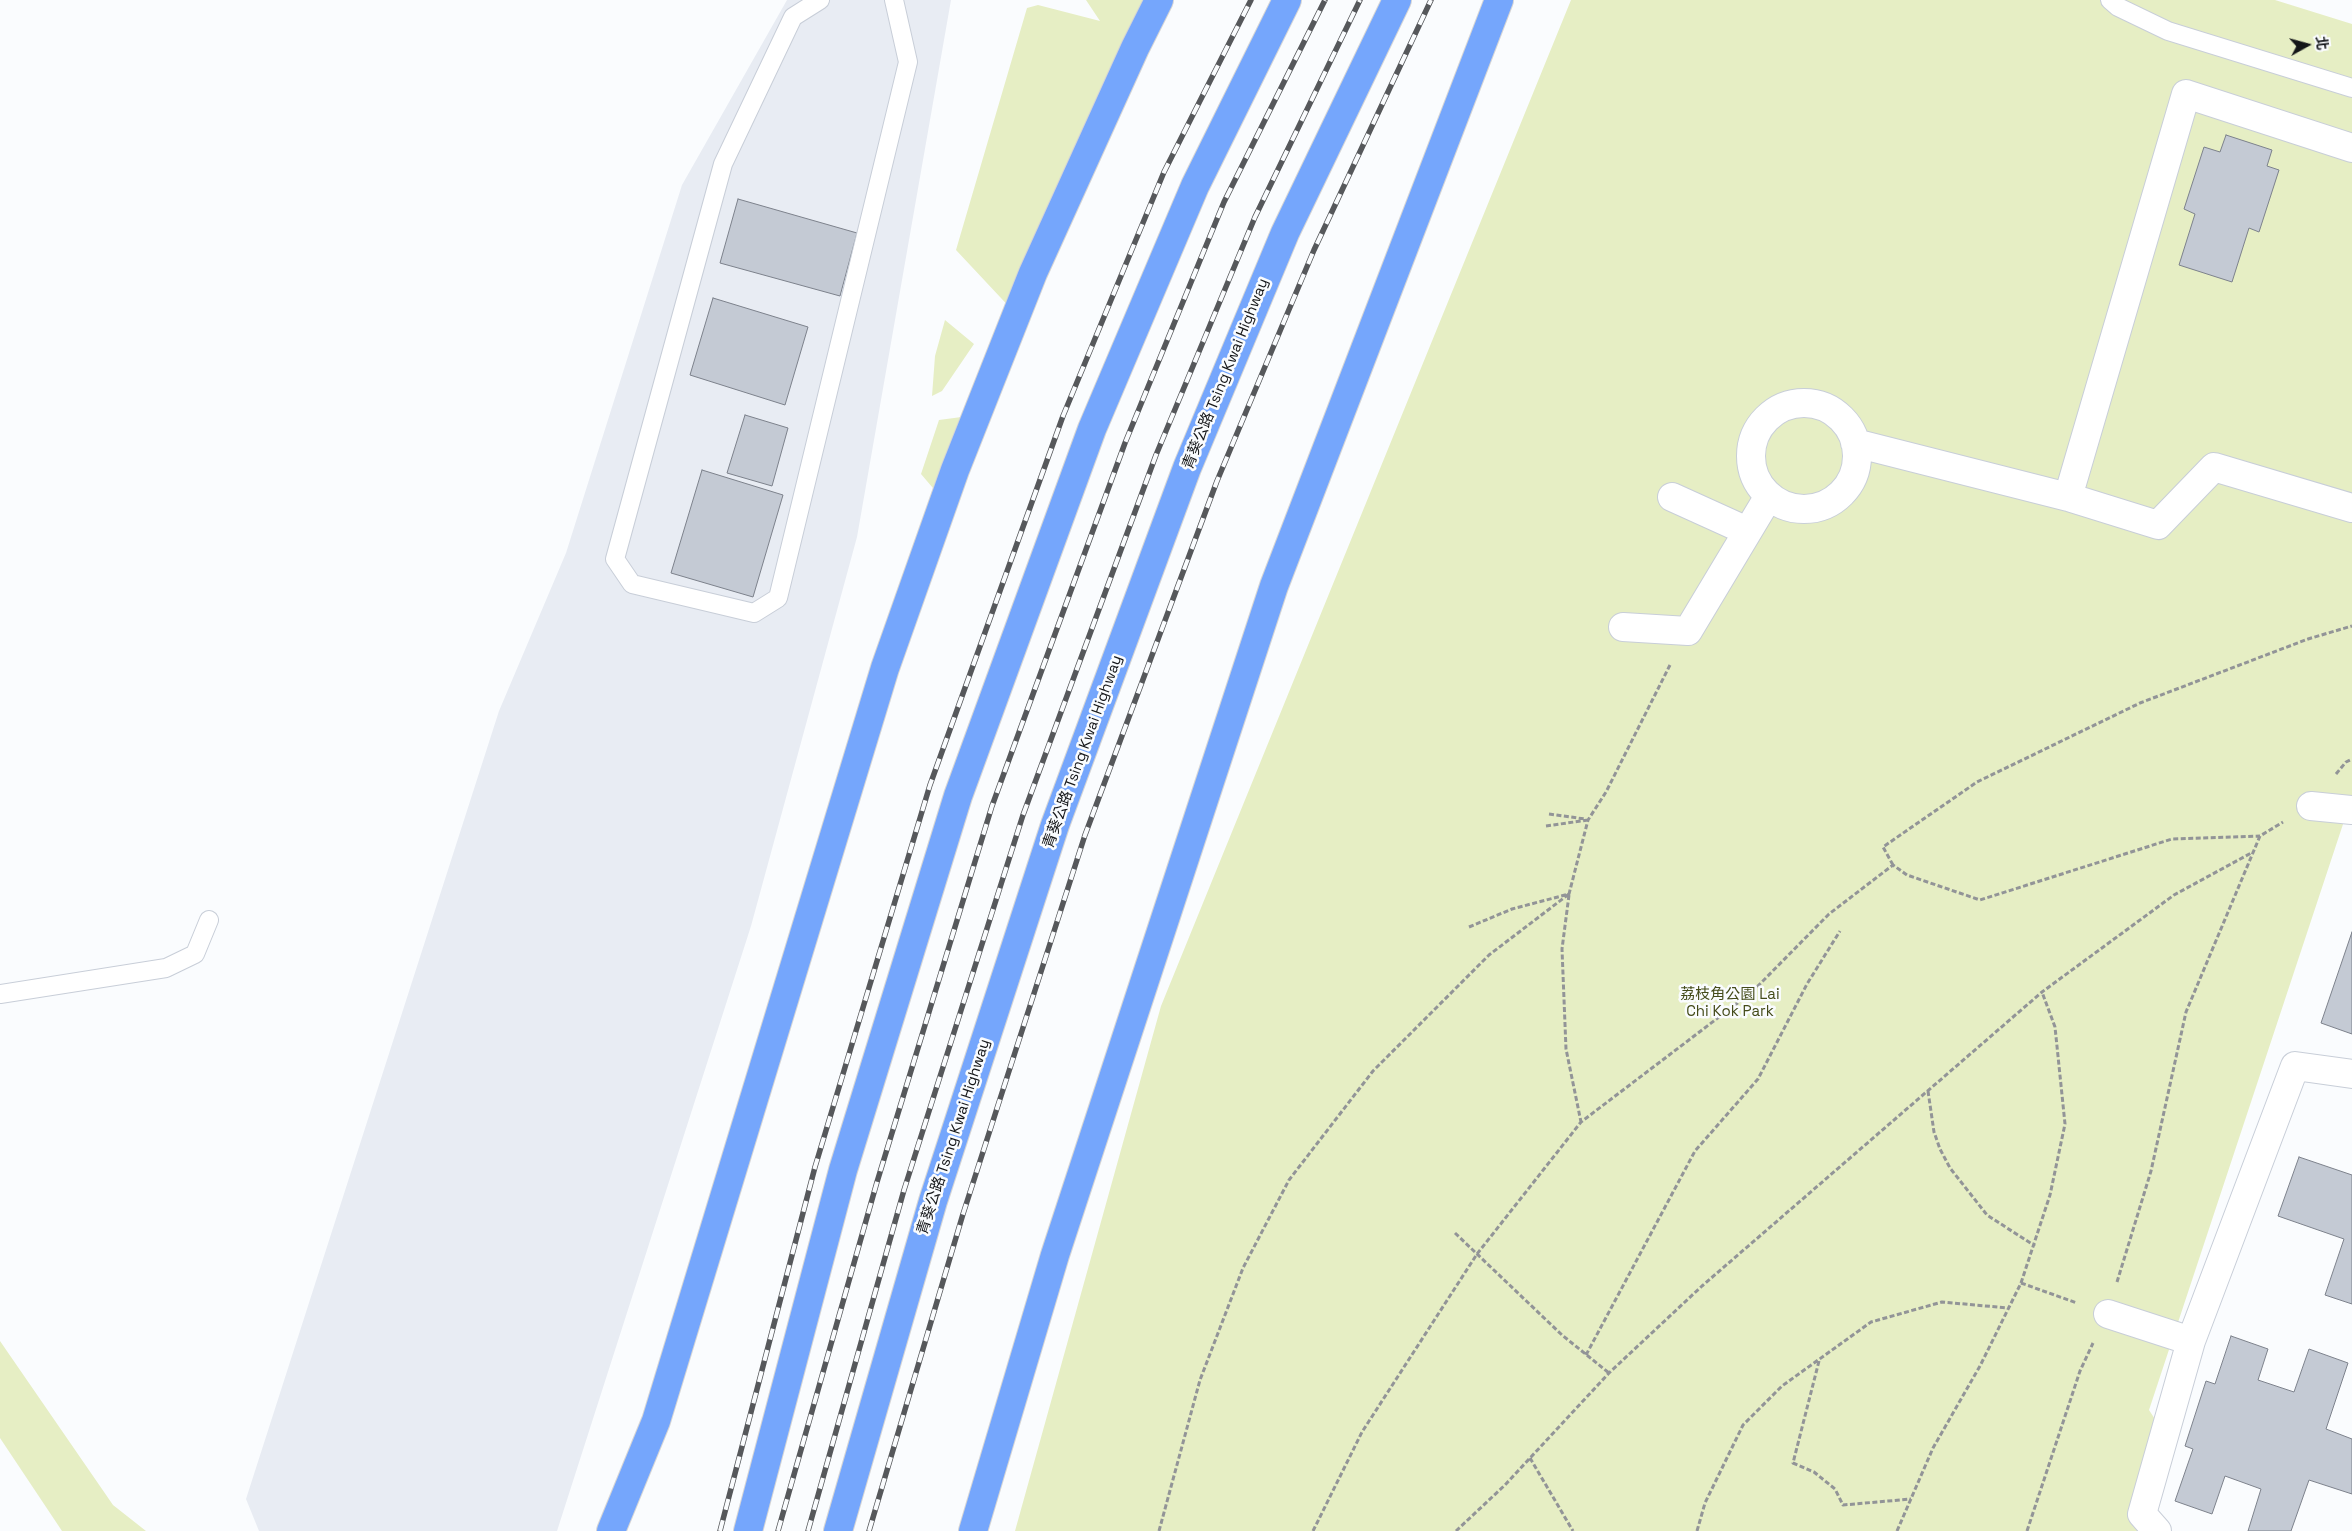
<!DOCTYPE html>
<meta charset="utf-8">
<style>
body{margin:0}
#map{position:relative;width:2352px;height:1531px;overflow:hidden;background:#fafcfe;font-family:"Space Grotesk","Noto Sans TC",sans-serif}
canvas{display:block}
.north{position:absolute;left:2282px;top:20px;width:50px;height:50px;-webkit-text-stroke:4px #fafcfe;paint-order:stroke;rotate:83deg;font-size:14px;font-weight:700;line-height:20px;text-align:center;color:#141619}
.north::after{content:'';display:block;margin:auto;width:18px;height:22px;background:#141619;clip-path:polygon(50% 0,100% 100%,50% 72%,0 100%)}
</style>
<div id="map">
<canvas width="2352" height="1531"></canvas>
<div class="north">北</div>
</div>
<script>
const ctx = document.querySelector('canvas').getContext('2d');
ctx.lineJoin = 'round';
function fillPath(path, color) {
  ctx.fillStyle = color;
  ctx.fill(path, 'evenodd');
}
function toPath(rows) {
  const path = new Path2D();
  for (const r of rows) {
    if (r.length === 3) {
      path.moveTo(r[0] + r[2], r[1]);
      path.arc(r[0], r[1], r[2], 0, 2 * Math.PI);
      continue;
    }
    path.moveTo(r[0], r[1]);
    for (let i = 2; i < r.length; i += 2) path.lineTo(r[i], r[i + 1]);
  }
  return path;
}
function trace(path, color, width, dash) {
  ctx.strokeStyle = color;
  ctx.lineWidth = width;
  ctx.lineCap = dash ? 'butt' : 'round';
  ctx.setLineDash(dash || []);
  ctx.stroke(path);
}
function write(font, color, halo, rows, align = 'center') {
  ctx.font = font + ' "Space Grotesk","Noto Sans TC",sans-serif';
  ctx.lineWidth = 5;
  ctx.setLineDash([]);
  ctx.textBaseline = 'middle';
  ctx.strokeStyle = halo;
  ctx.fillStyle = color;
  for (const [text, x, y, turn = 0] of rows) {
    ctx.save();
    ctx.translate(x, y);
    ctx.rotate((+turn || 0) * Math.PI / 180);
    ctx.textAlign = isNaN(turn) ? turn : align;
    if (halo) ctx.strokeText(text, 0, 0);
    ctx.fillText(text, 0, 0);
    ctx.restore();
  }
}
fillPath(toPath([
 [787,0,951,0,857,537,751,926,557,1531,259,1531,246,1499,499,711,566,553,682,185]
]), '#e8ecf3');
fillPath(toPath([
 [1086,0,1145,0,1015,313,956,250,1027,8,1038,5,1100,21],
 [1571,0,2275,0,2352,24,2352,797,2149,1410,2164,1433,2144,1531,1015,1531,1161,1006],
 [945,320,974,344,942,391,932,396,935,356],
 [969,416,938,494,921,474,939,420],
 [0,1341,113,1505,146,1531,62,1531,0,1438]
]), '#e6eec4');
const building = toPath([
 [2226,135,2272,150,2267,166,2279,170,2259,232,2249,228,2232,282,2179,265,2195,214,2184,209,2204,147,2220,152,2226,135],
 [738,199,857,233,840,296,720,263,738,199],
 [713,298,808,327,785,405,690,375,713,298],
 [745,415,788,428,772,486,727,473,745,415],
 [702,470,783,495,753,597,671,573,702,470],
 [2352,932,2352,1034,2321,1023,2352,932],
 [2299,1157,2352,1175,2352,1304,2325,1295,2344,1239,2278,1216,2299,1157],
 [2231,1336,2268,1349,2258,1380,2294,1392,2309,1349,2348,1363,2326,1429,2352,1439,2352,1494,2309,1480,2291,1531,2248,1531,2261,1489,2225,1476,2212,1514,2175,1501,2193,1449,2185,1446,2206,1381,2215,1384,2231,1336]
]);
fillPath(building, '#c4cad4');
trace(building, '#7d828c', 1);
const lane = toPath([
 [820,0,793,17,723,164,615,559,632,584,754,613,778,598,908,62,894,0],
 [2110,0,2118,7,2168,31,2352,88],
 [0,994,166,968,195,954,209,920]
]);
const street = toPath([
 [1804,456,53],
 [1855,443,2068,497,2186,94,2352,148],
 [1672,497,1747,531],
 [2068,497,2158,525,2214,467,2352,508],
 [1623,627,1688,631,1769,496],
 [2311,806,2352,810],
 [2108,1314,2191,1341],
 [2157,1531,2142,1514,2191,1341,2295,1066,2352,1074]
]);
const highway = toPath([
 [611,1531,656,1421,885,668,955,470,1033,273,1135,48,1159,0],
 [748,1531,843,1170,958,796,1092,429,1195,186,1287,0],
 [838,1531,933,1201,1055,825,1187,468,1285,233,1397,0],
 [973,1531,1055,1255,1274,586,1499,0]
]);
trace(lane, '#c8ced8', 20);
trace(street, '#c8ced8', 30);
trace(highway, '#d5d5d6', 30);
trace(toPath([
 [2336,774,2346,762,2352,759],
 [1549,814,1585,819],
 [1546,826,1588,820],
 [1893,865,1883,847,1977,782,2140,703,2308,639,2352,626],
 [1569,895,1562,949,1566,1049,1581,1122],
 [1469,927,1512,909,1569,894,1588,820,1606,792,1670,665],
 [1928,1091,1934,1132,1940,1149,1950,1168,1987,1215,2035,1246],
 [1455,1233,1562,1335,1609,1373],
 [2117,1282,2151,1171,2186,1012,2260,836,2283,822],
 [2021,1283,2077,1303],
 [1586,1355,1695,1151,1758,1079,1807,984,1840,931],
 [1819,1361,1793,1463,1814,1472,1835,1489,1843,1505,1911,1499],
 [1530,1458,1573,1531],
 [1159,1531,1200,1380,1243,1268,1289,1180,1373,1071,1489,955,1569,894],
 [1313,1531,1362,1432,1477,1254,1581,1122,1752,992,1829,914,1893,865,1907,875,1980,900,2172,839,2260,836],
 [1456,1531,1505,1485,1609,1373,1702,1286,2042,992,2174,895,2253,852],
 [1697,1531,1705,1503,1743,1425,1782,1386,1871,1322,1942,1302,2008,1308],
 [1897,1531,1933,1448,1980,1366,2021,1283,2050,1195,2065,1124,2055,1027,2042,992],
 [2027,1531,2080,1371,2093,1343]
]), '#929497', 3, [5, 2.5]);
trace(lane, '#fff', 18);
trace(street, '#fff', 28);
trace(highway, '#75a6fc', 28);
const rail = toPath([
 [720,1531,815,1167,930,785,1063,416,1164,172,1251,0],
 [778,1531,877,1182,992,806,1125,443,1224,202,1325,0],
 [808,1531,904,1190,1023,815,1156,455,1255,217,1360,0],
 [869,1531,963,1214,1085,835,1217,481,1314,250,1431,0]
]);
trace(rail, '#56585b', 5.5);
trace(rail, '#fafcfe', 4, [11]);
write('15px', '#141619', '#fafcfe', [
 ["青葵公路 Tsing Kwai Highway",1226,374,-68],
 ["青葵公路 Tsing Kwai Highway",1083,752,-70],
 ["青葵公路 Tsing Kwai Highway",954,1137,-72]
]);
write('15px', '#444b19', '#fafcfe', [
 ["荔枝角公園 Lai",1730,995],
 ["Chi Kok Park",1730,1012]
]);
</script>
